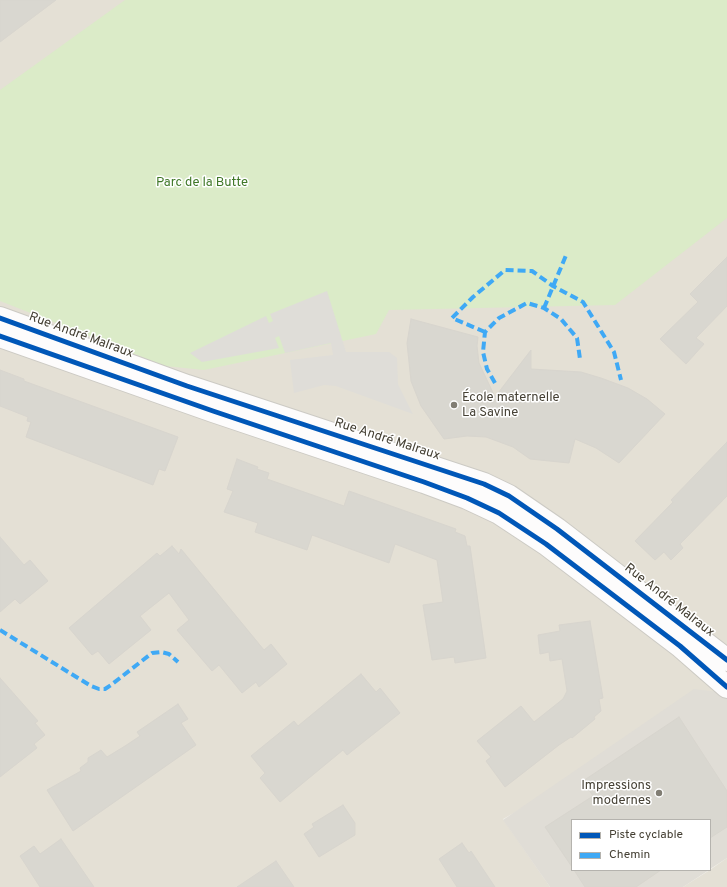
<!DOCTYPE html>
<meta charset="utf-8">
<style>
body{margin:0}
#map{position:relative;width:727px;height:887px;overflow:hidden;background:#f0eee8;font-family:Overpass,sans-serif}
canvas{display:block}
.legend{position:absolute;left:571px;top:819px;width:140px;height:52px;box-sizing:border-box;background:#fff;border:1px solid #b5b3ae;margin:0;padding:5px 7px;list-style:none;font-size:12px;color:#454034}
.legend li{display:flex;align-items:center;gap:8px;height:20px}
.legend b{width:20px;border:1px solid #b5b3ae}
</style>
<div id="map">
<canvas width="727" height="887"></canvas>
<ul class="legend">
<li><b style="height:5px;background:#0057b8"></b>Piste cyclable</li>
<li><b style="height:5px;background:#3fa9f5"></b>Chemin</li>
</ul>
</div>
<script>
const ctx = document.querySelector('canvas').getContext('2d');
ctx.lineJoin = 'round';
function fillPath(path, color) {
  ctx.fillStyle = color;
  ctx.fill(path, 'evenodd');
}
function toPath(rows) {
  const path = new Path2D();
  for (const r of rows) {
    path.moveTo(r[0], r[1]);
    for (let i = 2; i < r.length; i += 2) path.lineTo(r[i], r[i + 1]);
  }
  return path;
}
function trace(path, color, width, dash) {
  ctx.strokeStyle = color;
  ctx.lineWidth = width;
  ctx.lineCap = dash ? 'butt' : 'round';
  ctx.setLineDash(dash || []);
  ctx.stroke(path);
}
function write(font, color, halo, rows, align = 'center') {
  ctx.font = font + ' Overpass,sans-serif';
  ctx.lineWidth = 3;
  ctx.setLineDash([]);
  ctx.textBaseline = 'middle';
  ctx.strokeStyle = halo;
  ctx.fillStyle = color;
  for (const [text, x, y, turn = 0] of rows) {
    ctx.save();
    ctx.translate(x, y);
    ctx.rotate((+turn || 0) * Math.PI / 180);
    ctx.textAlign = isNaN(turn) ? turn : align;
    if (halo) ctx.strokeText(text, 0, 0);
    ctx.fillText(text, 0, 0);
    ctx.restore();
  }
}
fillPath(toPath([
 [0,0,727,0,727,693,503,819,550,887,0,887],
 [727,858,727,887,683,887,710,870]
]), '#e4e0d5');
fillPath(toPath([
 [694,689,727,693,727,858,710,869,710,820,572,820,572,870,709,870,683,887,550,887,503,820]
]), '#e0ddd6');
fillPath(toPath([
 [125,0,727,0,727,218,615,305,389,310,376,334,204,370,165,366,0,301,0,90]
]), '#dbebc8');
fillPath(toPath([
 [327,291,346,352,389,352,397,358,398,384,413,414,336,386,324,385,294,393,290,360,333,355,331,343,285,353,279,336,275,338,279,348,202,362,190,353,266,316,269,323,273,321,270,314]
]), '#dfddd8');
const building = toPath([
 [0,0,56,0,0,42,0,0],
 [727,257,727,306,696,338,704,344,686,364,660,339,698,302,690,294,727,257],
 [411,319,478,337,477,346,479,363,495,397,531,350,531,369,581,372,601,378,628,388,647,399,665,414,619,463,596,448,575,439,569,463,530,459,513,447,486,437,467,436,444,439,421,406,411,381,407,343,411,319],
 [0,370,24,379,24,381,178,437,165,471,159,469,153,485,26,437,31,422,27,421,28,417,0,406,0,370],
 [727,442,727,496,680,544,683,548,671,560,664,552,655,560,635,541,673,502,671,500,727,442],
 [237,459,258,467,257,469,269,473,267,479,344,506,349,491,456,529,455,532,465,536,467,546,470,546,486,658,455,663,454,657,432,660,423,605,443,602,437,560,395,544,389,563,312,535,307,550,255,532,258,523,224,512,233,491,227,489,237,459],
 [0,537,24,565,30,560,48,581,20,604,15,599,0,612,0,537],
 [172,546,179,554,181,549,264,650,271,644,287,664,259,687,256,682,242,693,219,665,212,671,177,630,189,620,169,593,140,616,151,630,109,664,98,651,92,655,69,628,157,553,160,556,172,546],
 [590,621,603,698,599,699,601,711,594,717,595,719,572,738,571,737,559,745,505,787,486,761,491,757,477,741,521,706,534,722,563,699,567,691,562,659,550,661,549,652,540,654,538,635,560,631,559,625,590,621],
 [361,674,376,692,380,688,400,713,347,755,343,750,280,802,260,778,265,773,251,756,294,721,298,726,361,674],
 [0,678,38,721,35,723,45,735,34,744,37,748,0,777,0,678],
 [178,704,188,719,181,723,196,745,73,831,47,790,81,771,80,768,88,762,88,758,101,750,107,757,125,746,140,736,137,732,178,704],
 [679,717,727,791,727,827,710,838,710,820,572,820,572,867,545,827,593,796,583,781,679,717],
 [343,805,355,823,355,835,319,857,304,834,314,827,312,824,343,805],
 [61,839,94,887,40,887,20,856,34,846,40,854,61,839],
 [462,843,469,853,471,851,495,887,457,887,439,859,462,843],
 [276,861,294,887,237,887,276,861],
 [574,870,661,870,636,887,585,887,574,870]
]);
fillPath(building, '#d9d7d0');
trace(building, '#d8d5ce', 1);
const minor = toPath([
 [0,318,187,386,484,484,509,496,557,529,727,660],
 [0,336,213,411,424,482,467,498,499,513,546,544,680,646,727,687]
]);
trace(minor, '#cccac4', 24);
trace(minor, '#fdfcfc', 22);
trace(toPath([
 [544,308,567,253],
 [485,332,452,318,473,297,505,270,532,271,553,286,583,302,614,352,621,380],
 [495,383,487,369,483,352,485,332,499,318,527,303,544,308,561,319,577,338,580,359],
 [0,630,91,686,99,689,105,689,111,685,152,653,161,652,169,654,178,662]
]), '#3fa9f5', 4, [8, 4]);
trace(toPath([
 [0,318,187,386,484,484,509,496,557,529,727,660],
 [0,336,213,411,424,482,467,498,499,513,546,544,680,646,727,687]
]), '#0057b8', 5);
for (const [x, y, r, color] of [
 [454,405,4,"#817d73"],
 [659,793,4,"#817d73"]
]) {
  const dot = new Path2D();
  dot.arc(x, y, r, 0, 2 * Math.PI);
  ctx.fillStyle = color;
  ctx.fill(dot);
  trace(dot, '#fff', 1.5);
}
write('13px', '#3f7727', '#fff', [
 ["Parc de la Butte",202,183]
]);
write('13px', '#454034', '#fff', [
 ["Rue André Malraux",81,336,20],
 ["Rue André Malraux",387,440,18],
 ["Rue André Malraux",669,601,38]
]);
write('13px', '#454034', '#fff', [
 ["École maternelle",462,398],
 ["La Savine",462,413],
 ["Impressions",651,786,"right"],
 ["modernes",651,801,"right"]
], 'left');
</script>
